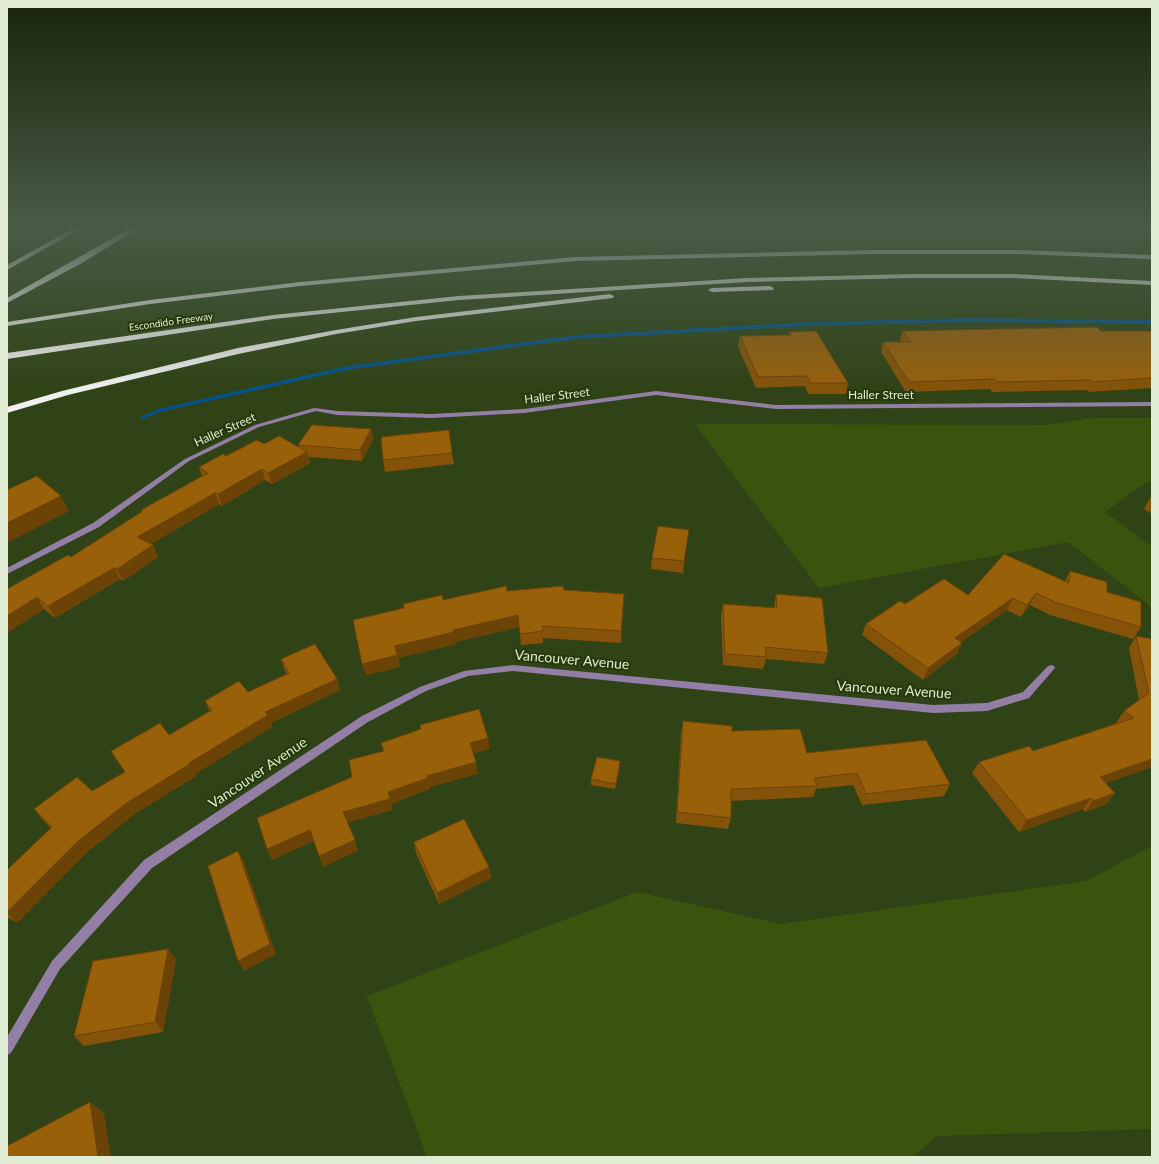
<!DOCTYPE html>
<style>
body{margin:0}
#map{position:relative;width:1159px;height:1164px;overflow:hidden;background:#304316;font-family:Lato,sans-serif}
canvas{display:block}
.frame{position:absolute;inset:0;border:8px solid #e0ecd3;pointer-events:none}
</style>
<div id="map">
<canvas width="1159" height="1164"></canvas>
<div class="frame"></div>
</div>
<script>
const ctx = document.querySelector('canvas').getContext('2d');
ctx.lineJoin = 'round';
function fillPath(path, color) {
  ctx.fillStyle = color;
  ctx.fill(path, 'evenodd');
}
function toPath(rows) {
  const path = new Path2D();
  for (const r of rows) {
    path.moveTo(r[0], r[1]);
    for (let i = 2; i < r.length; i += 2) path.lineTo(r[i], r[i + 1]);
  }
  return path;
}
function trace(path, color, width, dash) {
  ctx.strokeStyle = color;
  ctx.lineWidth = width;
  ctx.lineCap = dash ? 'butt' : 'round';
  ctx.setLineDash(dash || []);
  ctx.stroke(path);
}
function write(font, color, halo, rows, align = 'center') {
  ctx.font = font + ' Lato,sans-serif';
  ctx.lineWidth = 4;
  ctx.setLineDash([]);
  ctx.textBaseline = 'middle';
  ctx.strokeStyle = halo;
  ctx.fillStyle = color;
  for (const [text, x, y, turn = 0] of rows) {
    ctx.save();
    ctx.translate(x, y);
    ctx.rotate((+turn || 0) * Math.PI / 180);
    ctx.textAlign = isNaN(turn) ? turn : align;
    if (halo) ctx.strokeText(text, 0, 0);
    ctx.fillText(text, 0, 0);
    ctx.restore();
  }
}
fillPath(toPath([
 [1092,418,1152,418,1152,480,1133,491,1105,512,1152,547,1152,610,1148,604,1068,542,819,588,695,424,1048,425],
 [1152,846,1152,1129,937,1136,912,1157,427,1157,367,996,637,892,781,924,1086,881]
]), '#3a540e');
fillPath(toPath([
 [973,318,1152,320,1152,324,973,322,808,326,576,339,347,370,160,412,143,419,140,417,158,409,347,366,576,335,808,322,973,318]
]), '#05528a');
fillPath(toPath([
 [656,391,776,405,1152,402,1152,406,776,409,656,395,524,413,432,418,337,415,316,411,259,427,189,461,99,527,7,574,7,568,93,523,185,459,255,425,314,408,337,411,432,414,524,409,656,391],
 [513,665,933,705,987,703,1023,692,1048,666,1051,665,1054,666,1055,668,1029,698,987,711,933,713,513,671,468,676,426,691,368,722,152,868,60,969,11,1053,7,1055,7,1037,52,961,144,860,362,716,420,687,464,671,513,665]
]), '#937ea6');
fillPath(toPath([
 [76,227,84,227,7,270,7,265,76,227],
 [132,227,140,227,82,263,7,303,7,298,132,227],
 [871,250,1019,250,1152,255,1152,259,1019,254,871,254,575,261,300,286,150,304,7,326,7,322,150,300,300,282,575,257,871,250],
 [911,274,1014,274,1152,281,1152,285,1014,278,911,278,747,282,459,300,273,319,7,359,7,353,273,315,459,296,747,278,911,274],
 [770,286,774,288,773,290,712,292,708,290,712,288,770,286],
 [610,294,614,296,613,298,416,321,336,334,238,354,68,395,7,413,7,407,62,391,238,348,336,330,416,317,610,294]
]), '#f0f0f0');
fillPath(toPath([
 [902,331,1152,331,1152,388,1088,392,1087,390,992,392,990,389,906,392,881,352,883,342,901,342,900,340],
 [789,332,848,383,846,394,808,394,805,386,756,388,738,347,740,336,789,335],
 [371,429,373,440,362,461,308,457,310,463,272,484,265,480,222,506,219,504,151,544,153,545,158,557,123,581,120,579,55,618,44,609,7,633,71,557,142,512,141,510,202,476,199,467,264,444,298,447,298,445],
 [452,453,454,464,385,472,383,460],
 [1152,496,1152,514,1144,509,1150,498],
 [687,541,683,573,651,569,652,558],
 [1070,571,1107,592,1141,627,1133,639,1050,615,1030,605,1021,617,1007,610,961,642,957,654,923,680,862,635,866,624,905,604,1065,581],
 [564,590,624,594,621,643,543,638,543,643,521,645,519,627,455,642,456,644,398,658,400,667,366,675,362,664,443,600,507,591],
 [776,594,828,653,824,664,766,659,763,669,723,665,721,616,723,604,774,608],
 [1136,636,1152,639,1152,767,1106,783,1107,804,1085,812,1083,809,1019,832,972,773,979,762,1033,751,1117,723,1116,723,1124,711,1139,700,1129,648],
 [281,659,337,679,340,690,271,723,272,727,195,774,196,776,136,813,87,852,17,923,7,917,7,870,51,828,43,820,34,809,92,791,125,772,111,751,169,735,210,711,205,701,248,692,287,674,285,671],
 [683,721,732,731,807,753,950,784,944,796,862,805,853,785,816,789,813,797,731,801,731,818,728,829,676,823,681,732],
 [620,761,620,767,615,789,591,785,591,779],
 [414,842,489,867,491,878,439,904,416,853],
 [176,959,163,1032,84,1046,74,1036]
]), '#845309');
fillPath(toPath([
 [371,429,373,440,362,461,360,450],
 [307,452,310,463,272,484,268,473],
 [262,469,265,480,222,506,218,494],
 [215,493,219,504,143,549,137,537],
 [61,496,69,511,7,543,7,523],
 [153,545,158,557,123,581,117,569],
 [114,568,120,579,55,618,48,606],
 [1036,593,1030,605,1021,617,1027,605],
 [37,597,44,609,7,633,7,616],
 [1013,598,1007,610,950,650,955,638],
 [518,615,519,627,455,642,456,644,398,658,400,667,366,675,362,664,395,646,453,630],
 [962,643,957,654,923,680,928,668],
 [337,679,340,690,271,723,272,727,195,774,196,776,136,813,87,852,17,923,7,913,78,841,128,802,189,763,265,712],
 [488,738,490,749,472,754,470,743],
 [1152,759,1152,767,1092,788,1100,777],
 [620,761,620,767,615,789,616,784],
 [476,762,478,774,430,787,430,789,392,804,393,810,347,823,343,812,427,776],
 [1115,793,1107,804,1085,812,1093,801],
 [1091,798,1083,809,1019,832,1027,820],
 [310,830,314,841,272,860,267,849],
 [355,840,358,851,323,867,319,856],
 [238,851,244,862,276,954,244,971,238,961],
 [489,867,491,878,439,904,437,893],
 [168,949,176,959,163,1032,155,1022],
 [90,1102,104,1113,111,1157,98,1157]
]), '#6b4307');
const building = toPath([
 [1097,327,1101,331,1152,331,1152,378,1093,382,1091,380,996,382,994,379,909,382,883,342,911,342,902,331,1097,327],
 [816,331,848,383,811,383,807,376,758,377,740,336,791,335,789,332,816,331],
 [312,425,371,429,360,450,298,445,312,425],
 [449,430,452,453,383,460,381,437,449,430],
 [279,436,307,452,268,473,262,469,218,494,215,493,137,537,153,545,117,569,114,568,48,606,37,597,7,616,7,589,68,555,71,557,143,511,141,510,208,473,199,467,223,454,226,456,257,440,264,444,279,436],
 [37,476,61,496,7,523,7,490,37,476],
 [658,526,689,530,684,561,652,558,658,526],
 [1004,554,1069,583,1070,571,1107,582,1107,592,1141,602,1141,627,1057,603,1036,593,1027,605,1013,598,955,638,962,643,928,668,866,624,900,601,905,604,944,579,968,595,1004,554],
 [506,586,507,591,563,586,564,590,624,594,621,631,542,626,543,631,520,634,518,615,453,630,454,632,395,646,397,655,362,664,353,620,404,608,403,604,442,595,443,600,506,586],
 [776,594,822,598,828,653,765,647,766,657,725,654,723,604,777,608,776,594],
 [1136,636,1152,639,1152,759,1100,777,1115,793,1093,801,1091,798,1027,820,979,762,1029,746,1033,751,1134,718,1124,711,1149,693,1136,636],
 [315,644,337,679,265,712,268,715,189,763,190,764,128,802,78,841,7,912,7,870,52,827,34,809,77,777,92,791,125,772,111,751,160,723,169,735,212,710,205,701,239,681,248,692,289,673,281,659,315,644],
 [479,709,488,738,470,743,476,762,427,776,428,778,388,792,390,799,343,812,355,840,319,856,310,830,267,849,257,818,352,777,349,760,384,751,381,743,421,729,420,725,479,709],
 [683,721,732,726,732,731,800,729,807,753,926,740,950,784,866,794,857,773,814,778,817,786,731,789,731,818,677,812,683,721],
 [597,757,620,761,616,784,591,779,597,757],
 [464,819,489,867,437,893,414,842,464,819],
 [238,851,270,944,238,961,208,866,238,851],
 [168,949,155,1022,74,1036,93,961,168,949],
 [90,1102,98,1157,8,1157,7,1146,90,1102]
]);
fillPath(building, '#99600a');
trace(building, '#6b4307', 1);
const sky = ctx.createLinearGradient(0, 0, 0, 390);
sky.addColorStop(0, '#1a250c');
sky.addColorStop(0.58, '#485b47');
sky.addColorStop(1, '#485b4700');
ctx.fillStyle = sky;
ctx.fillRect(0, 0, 1159, 390);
write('10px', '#e0ecd3', '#26390a', [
 ["Escondido Freeway",171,322,-8]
]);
write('12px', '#e0ecd3', '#26390a', [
 ["Haller Street",881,395],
 ["Haller Street",557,396,-7],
 ["Haller Street",225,430,-24]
]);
write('14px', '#e0ecd3', '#26390a', [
 ["Vancouver Avenue",572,660,5],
 ["Vancouver Avenue",894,690,4],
 ["Vancouver Avenue",258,773,-34]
]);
</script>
